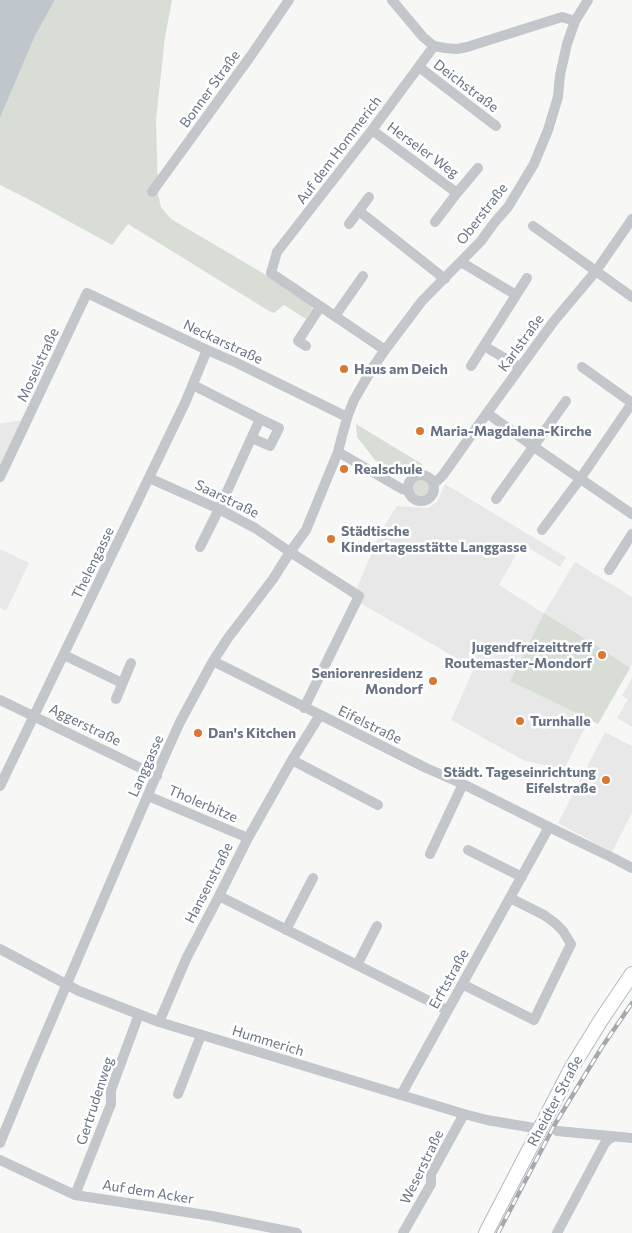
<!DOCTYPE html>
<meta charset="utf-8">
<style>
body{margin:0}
canvas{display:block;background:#f7f7f5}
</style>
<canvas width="632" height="1233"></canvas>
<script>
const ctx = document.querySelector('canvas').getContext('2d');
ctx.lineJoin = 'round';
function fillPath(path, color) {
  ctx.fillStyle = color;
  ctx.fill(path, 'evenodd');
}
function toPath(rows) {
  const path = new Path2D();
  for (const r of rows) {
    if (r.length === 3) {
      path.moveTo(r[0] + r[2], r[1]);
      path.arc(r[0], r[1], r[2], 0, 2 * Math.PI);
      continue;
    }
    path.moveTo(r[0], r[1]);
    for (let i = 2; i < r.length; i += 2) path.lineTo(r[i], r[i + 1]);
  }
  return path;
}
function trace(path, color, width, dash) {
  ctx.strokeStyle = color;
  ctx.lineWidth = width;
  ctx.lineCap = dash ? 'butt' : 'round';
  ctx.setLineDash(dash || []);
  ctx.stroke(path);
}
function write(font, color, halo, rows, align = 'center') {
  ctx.font = font + ' Commissioner,sans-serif';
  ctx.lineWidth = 5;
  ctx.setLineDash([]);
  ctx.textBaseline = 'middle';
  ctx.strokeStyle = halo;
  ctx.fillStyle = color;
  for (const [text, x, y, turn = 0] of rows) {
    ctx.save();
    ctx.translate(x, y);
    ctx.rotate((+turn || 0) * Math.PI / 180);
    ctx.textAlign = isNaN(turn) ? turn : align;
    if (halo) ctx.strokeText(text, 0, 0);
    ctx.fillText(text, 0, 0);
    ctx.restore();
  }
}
fillPath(toPath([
 [23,420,29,424,0,484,0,423,3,423],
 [445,484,566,557,560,567,522,544,499,585,537,609,544,613,575,562,632,597,632,664,630,668,602,649,544,613,510,681,589,720,564,769,525,761,451,720,474,668,360,603,353,597,381,531,397,506,428,508,437,502],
 [0,549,29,563,6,611,0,608],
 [632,678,632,727,617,718,628,699,622,696],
 [605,732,632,746,632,813,612,852,558,823]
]), '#e8e8e8');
fillPath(toPath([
 [55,0,172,0,165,37,156,120,158,194,161,207,171,219,261,272,312,304,313,307,306,319,284,305,274,313,269,311,128,224,112,245,30,200,0,185,0,118,35,36],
 [356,424,422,464,422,466,402,475,375,460,357,437],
 [421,487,9],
 [544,613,602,649,630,668,598,724,510,681]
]), '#d8ded6');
fillPath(toPath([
 [0,0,55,0,35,36,0,118]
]), '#bfc6cc');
const major = toPath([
 [486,1233,572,1067,601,1020,632,974]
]);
trace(major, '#b6b9be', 16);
trace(toPath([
 [392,0,423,37,434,46,445,48,457,49,467,47,562,17,575,21],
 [419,67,496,126],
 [372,130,457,193,478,168],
 [152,192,250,57,289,0],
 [359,211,445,279],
 [435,222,457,193],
 [349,224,369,197],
 [533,226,632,297],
 [461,262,516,295],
 [335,316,363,276],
 [306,346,298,341,320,307],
 [484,346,520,367],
 [385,350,271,273,277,252,372,130,434,46],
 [471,366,527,278],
 [193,385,260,419,219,509,200,547],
 [487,413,534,447,632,514],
 [252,438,270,446,279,428,260,419],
 [338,452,402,489,408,490],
 [421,488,13],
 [0,477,87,293,207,350,235,362,347,417],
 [149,478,219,509,255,528,290,552,359,596,304,708],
 [433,483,437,481,443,475,487,413,554,321,596,271,632,219],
 [496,499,566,401],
 [542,530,580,479,632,403,582,367],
 [609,570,632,534],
 [64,655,122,683],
 [213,661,426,768,463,784,549,827,615,859,632,868],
 [116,699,131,663],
 [0,700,157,776],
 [292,760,378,805],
 [0,786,185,403,207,350],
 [148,796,248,838],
 [468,850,522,877],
 [430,854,463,784],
 [219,896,447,1010],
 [286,930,313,878],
 [0,949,79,991,159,1022,464,1114,487,1120,534,1128,539,1130],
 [357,965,377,926],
 [462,984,534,1020,571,944,563,931,555,923,544,915,510,898],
 [159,1022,187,957,219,896,248,838,292,760,320,715],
 [178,1094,201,1035],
 [401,1095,549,827],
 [557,1131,632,1138],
 [0,1143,30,1070,162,762,180,722,213,661,228,638,273,579,290,552,306,530,338,452,342,436,348,415,354,400,373,367,385,350,422,301,481,241,494,223,508,207,534,164,548,130,558,97,560,75,567,44,575,21,588,0],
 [0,1160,75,1195,212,1216,297,1233],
 [75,1195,111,1104,111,1090,139,1014],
 [403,1233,431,1184,431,1174,464,1114],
 [557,1233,605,1143,609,1139,613,1137]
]), '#c3c6ca', 10);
trace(major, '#fff', 14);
const rail = toPath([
 [498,1233,555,1124,602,1047,632,1003]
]);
trace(rail, '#a4a8af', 4.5);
trace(rail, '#fff', 2.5, [8]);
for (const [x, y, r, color] of [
 [344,369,5,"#d87834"],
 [420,431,5,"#d87834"],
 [344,469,5,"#d87834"],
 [331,539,5,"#d87834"],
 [602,655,5,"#d87834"],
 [433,681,5,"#d87834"],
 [520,721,5,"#d87834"],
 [198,733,5,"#d87834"],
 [606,780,5,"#d87834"]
]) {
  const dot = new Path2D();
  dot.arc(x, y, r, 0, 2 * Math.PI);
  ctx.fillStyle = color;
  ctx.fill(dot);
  trace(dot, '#fff', 2);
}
write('14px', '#687384', '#fff', [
 ["Deichstraße",466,86,37],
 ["Bonner Straße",210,89,-54],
 ["Auf dem Hommerich",339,150,-53],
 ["Herseler Weg",423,150,36],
 ["Oberstraße",482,214,-52],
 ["Neckarstraße",223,342,25],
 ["Karlstraße",521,343,-54],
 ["Moselstraße",38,365,-65],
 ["Saarstraße",227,499,26],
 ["Thelengasse",93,563,-64],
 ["Aggerstraße",85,725,26],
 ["Eifelstraße",370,725,26],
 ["Langgasse",146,766,-66],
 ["Tholerbitze",203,804,23],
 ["Hansenstraße",209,883,-63],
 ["Erftstraße",449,979,-61],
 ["Hummerich",268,1041,17],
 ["Gertrudenweg",95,1101,-72],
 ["Rheidter Straße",555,1101,-62],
 ["Weserstraße",422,1167,-64],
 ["Auf dem Acker",148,1192,9]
]);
write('bold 14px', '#687384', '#fff', [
 ["Haus am Deich",354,369],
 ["Maria-Magdalena-Kirche",430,431],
 ["Realschule",354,469],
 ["Städtische",341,531],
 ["Kindertagesstätte Langgasse",341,547],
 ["Jugendfreizeittreff",592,647,"right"],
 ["Routemaster-Mondorf",592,663,"right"],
 ["Seniorenresidenz",423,673,"right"],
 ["Mondorf",423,689,"right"],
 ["Turnhalle",530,721],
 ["Dan's Kitchen",208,733],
 ["Städt. Tageseinrichtung",596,772,"right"],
 ["Eifelstraße",596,788,"right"]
], 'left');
</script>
